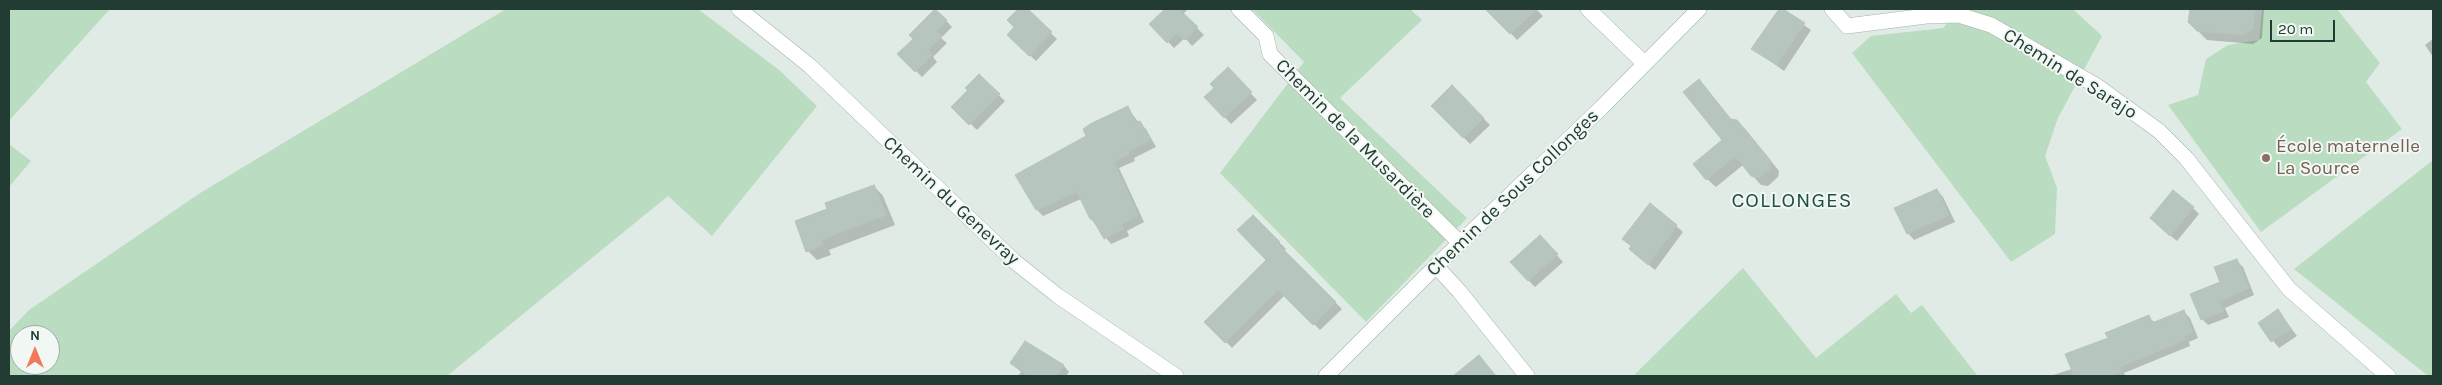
<!DOCTYPE html>
<meta charset="utf-8">
<style>
body{margin:0}
#map{position:relative;width:2442px;height:385px;overflow:hidden;background:#e1ebe6;font-family:Karla,sans-serif}
canvas{display:block}
.frame{position:absolute;inset:0;border:10px solid #223c34;pointer-events:none}
.north{position:absolute;left:10px;top:325px;width:50px;height:50px;box-sizing:border-box;background:#f1f8f4;border:1px solid #9eada7;border-radius:50%;rotate:0deg;font-size:14px;font-weight:700;line-height:20px;text-align:center;color:#223c34}
.north::after{content:'';display:block;margin:auto;width:18px;height:22px;background:#f1795a;clip-path:polygon(50% 0,100% 100%,50% 72%,0 100%)}
.scale{position:absolute;left:2270px;top:20px;width:65px;height:22px;box-sizing:border-box;border:2px solid #223c34;border-top:0;padding-left:6px;font-size:15px;line-height:18px;white-space:nowrap;color:#223c34;-webkit-text-stroke:4px #f1f8f4;paint-order:stroke}
</style>
<div id="map">
<canvas width="2442" height="385"></canvas>
<div class="frame"></div>
<div class="north">N</div>
<div class="scale">20 m</div>
</div>
<script>
const ctx = document.querySelector('canvas').getContext('2d');
ctx.lineJoin = 'round';
function fillPath(path, color) {
  ctx.fillStyle = color;
  ctx.fill(path, 'evenodd');
}
function toPath(rows) {
  const path = new Path2D();
  for (const r of rows) {
    path.moveTo(r[0], r[1]);
    for (let i = 2; i < r.length; i += 2) path.lineTo(r[i], r[i + 1]);
  }
  return path;
}
function trace(path, color, width, dash) {
  ctx.strokeStyle = color;
  ctx.lineWidth = width;
  ctx.lineCap = dash ? 'butt' : 'round';
  ctx.setLineDash(dash || []);
  ctx.stroke(path);
}
function write(font, color, halo, rows, align = 'center') {
  ctx.font = font + ' Karla,sans-serif';
  ctx.lineWidth = 4;
  ctx.setLineDash([]);
  ctx.textBaseline = 'middle';
  ctx.strokeStyle = halo;
  ctx.fillStyle = color;
  for (const [text, x, y, turn = 0] of rows) {
    ctx.save();
    ctx.translate(x, y);
    ctx.rotate((+turn || 0) * Math.PI / 180);
    ctx.textAlign = isNaN(turn) ? turn : align;
    if (halo) ctx.strokeText(text, 0, 0);
    ctx.fillText(text, 0, 0);
    ctx.restore();
  }
}
fillPath(toPath([
 [9,9,110,9,9,121],
 [506,9,698,9,778,69,817,106,712,236,668,196,447,376,9,376,9,331,29,310,200,193],
 [20,335,50,335,50,365,20,365],
 [1252,9,1410,9,1422,20,1340,98,1467,218,1366,322,1220,173,1304,62],
 [1961,9,2073,9,2102,36,2058,118,2045,156,2057,188,2055,234,2011,262,1852,53,1871,36,1943,28],
 [2262,9,2337,9,2380,63,2366,82,2402,129,2261,232,2168,105,2198,95,2206,59,2228,45,2259,40],
 [9,144,31,161,9,187],
 [2433,160,2433,376,2428,376,2294,269],
 [1743,268,1816,358,1896,294,1911,313,1922,305,1977,375,1633,376]
]), '#baddc2');
fillPath(toPath([
 [1020,9,1026,9,1057,39,1036,61,1009,35,1016,28,1009,20],
 [1166,9,1188,9,1183,14,1204,35,1192,46,1185,38,1174,48,1151,24],
 [1501,9,1536,9,1543,16,1517,40,1494,15],
 [1781,9,1811,30,1784,71,1753,49],
 [2184,9,2264,9,2262,38,2253,44,2207,40,2189,22,2191,9],
 [936,10,952,27,941,38,947,43,933,57,937,62,922,77,899,54,915,39],
 [2433,39,2433,57,2425,45],
 [1228,69,1257,100,1231,124,1206,97,1215,88],
 [979,76,1005,101,977,130,953,107],
 [1452,87,1490,125,1470,144,1433,106],
 [1707,89,1732,120,1737,121,1746,130,1779,171,1778,177,1768,186,1761,185,1743,165,1716,187,1707,179,1724,141],
 [1127,107,1139,123,1146,129,1156,147,1134,158,1135,161,1119,168,1144,222,1127,231,1129,236,1111,244,1091,219,1081,199,1043,216,1037,210,1088,136],
 [874,186,883,196,895,225,829,250,831,255,817,260,808,251,829,210],
 [1937,190,1943,197,1955,222,1914,240,1908,233],
 [2193,208,2199,214,2177,241,2157,225],
 [1253,217,1286,249,1283,251,1342,309,1320,330,1285,295,1232,348,1206,322,1268,260],
 [1676,226,1683,232,1655,270,1630,249],
 [1546,243,1563,262,1535,287,1528,280],
 [2237,261,2243,267,2254,295,2225,308,2229,317,2208,325,2202,319],
 [2278,311,2297,336,2279,348,2262,327],
 [2184,312,2190,318,2198,338,2189,342,2190,346,2124,373,2125,376,2050,376,2072,369,2109,339,2149,317,2155,323],
 [1025,343,1064,366,1069,372,1066,376,1018,376,1021,372,1011,363],
 [1479,356,1496,376,1455,376]
]), '#0003');
const building = toPath([
 [935,9,947,20,936,31,942,36,928,50,932,55,915,72,897,54,913,39,909,35,935,9],
 [1018,9,1028,9,1052,32,1029,56,1007,35,1014,27,1007,20,1018,9],
 [1165,9,1179,9,1198,27,1185,40,1177,33,1167,43,1149,24,1165,9],
 [1485,9,1537,9,1510,34,1485,9],
 [1779,9,1783,9,1805,23,1777,65,1751,49,1779,9],
 [2190,9,2255,9,2253,29,2243,35,2197,31,2188,22,2190,9],
 [1228,67,1252,92,1224,118,1204,97,1214,88,1210,84,1228,67],
 [979,74,1000,94,969,125,951,107,968,90,965,88,979,74],
 [1699,79,1730,119,1737,120,1771,161,1770,169,1759,178,1751,176,1735,156,1706,180,1693,164,1722,140,1683,92,1699,79],
 [1452,85,1484,118,1463,138,1431,106,1452,85],
 [1128,106,1136,123,1140,121,1151,140,1128,151,1129,154,1114,162,1138,215,1121,225,1123,229,1104,239,1092,218,1090,219,1077,192,1036,210,1015,175,1086,136,1083,129,1090,124,1128,106],
 [874,185,886,215,821,240,823,245,806,252,795,221,827,209,825,203,874,185],
 [1937,189,1949,215,1907,234,1894,208,1937,189],
 [2173,190,2194,207,2170,236,2150,218,2173,190],
 [1650,203,1677,225,1648,265,1629,249,1631,246,1622,239,1650,203],
 [1253,215,1280,242,1278,244,1336,302,1313,325,1278,290,1225,343,1204,322,1266,260,1237,230,1253,215],
 [1540,235,1558,254,1528,281,1510,262,1540,235],
 [2237,259,2249,288,2219,302,2224,311,2201,320,2190,294,2220,282,2214,267,2237,259],
 [2278,309,2291,329,2271,342,2258,323,2278,309],
 [2184,310,2193,332,2184,336,2185,340,2119,367,2121,372,2110,376,2074,376,2065,354,2108,338,2105,333,2149,315,2152,323,2184,310],
 [1025,341,1064,365,1056,376,1028,376,1010,363,1025,341],
 [1479,355,1496,376,1453,376,1479,355]
]);
fillPath(building, '#b6c6bf');
trace(building, '#b4c5bd', 1);
const minor = toPath([
 [739,9,810,66,1014,261,1058,296,1176,376],
 [1239,9,1266,36,1270,54,1460,243],
 [1588,9,1644,63],
 [1832,9,1847,26,1926,16,1959,15,1991,25,2097,86,2159,131,2186,158,2289,289,2388,376],
 [1436,266,1459,291,1527,376],
 [1326,376,1436,266,1601,108,1699,9]
]);
trace(minor, '#a4b3ad', 16);
trace(minor, '#fff', 15);
for (const [x, y, r, color] of [
 [2266,158,5,"#8d6e63"]
]) {
  const dot = new Path2D();
  dot.arc(x, y, r, 0, 2 * Math.PI);
  ctx.fillStyle = color;
  ctx.fill(dot);
  trace(dot, '#f1f8f4', 2);
}
write('19px', '#223c34', '#f1f8f4', [
 ["Chemin de Sarajo",2070,74,32],
 ["Chemin de la Musardière",1355,139,45],
 ["Chemin de Sous Collonges",1513,193,-44],
 ["Chemin du Genevray",951,201,43]
]);
write('19px', '#785e54', '#f1f8f4', [
 ["École maternelle",2276,147],
 ["La Source",2276,169]
], 'left');
ctx.letterSpacing = '1px';
write('21px', '#1e4e40', '#f1f8f4', [
 ["COLLONGES",1792,201]
]);
ctx.letterSpacing = '0px';
</script>
